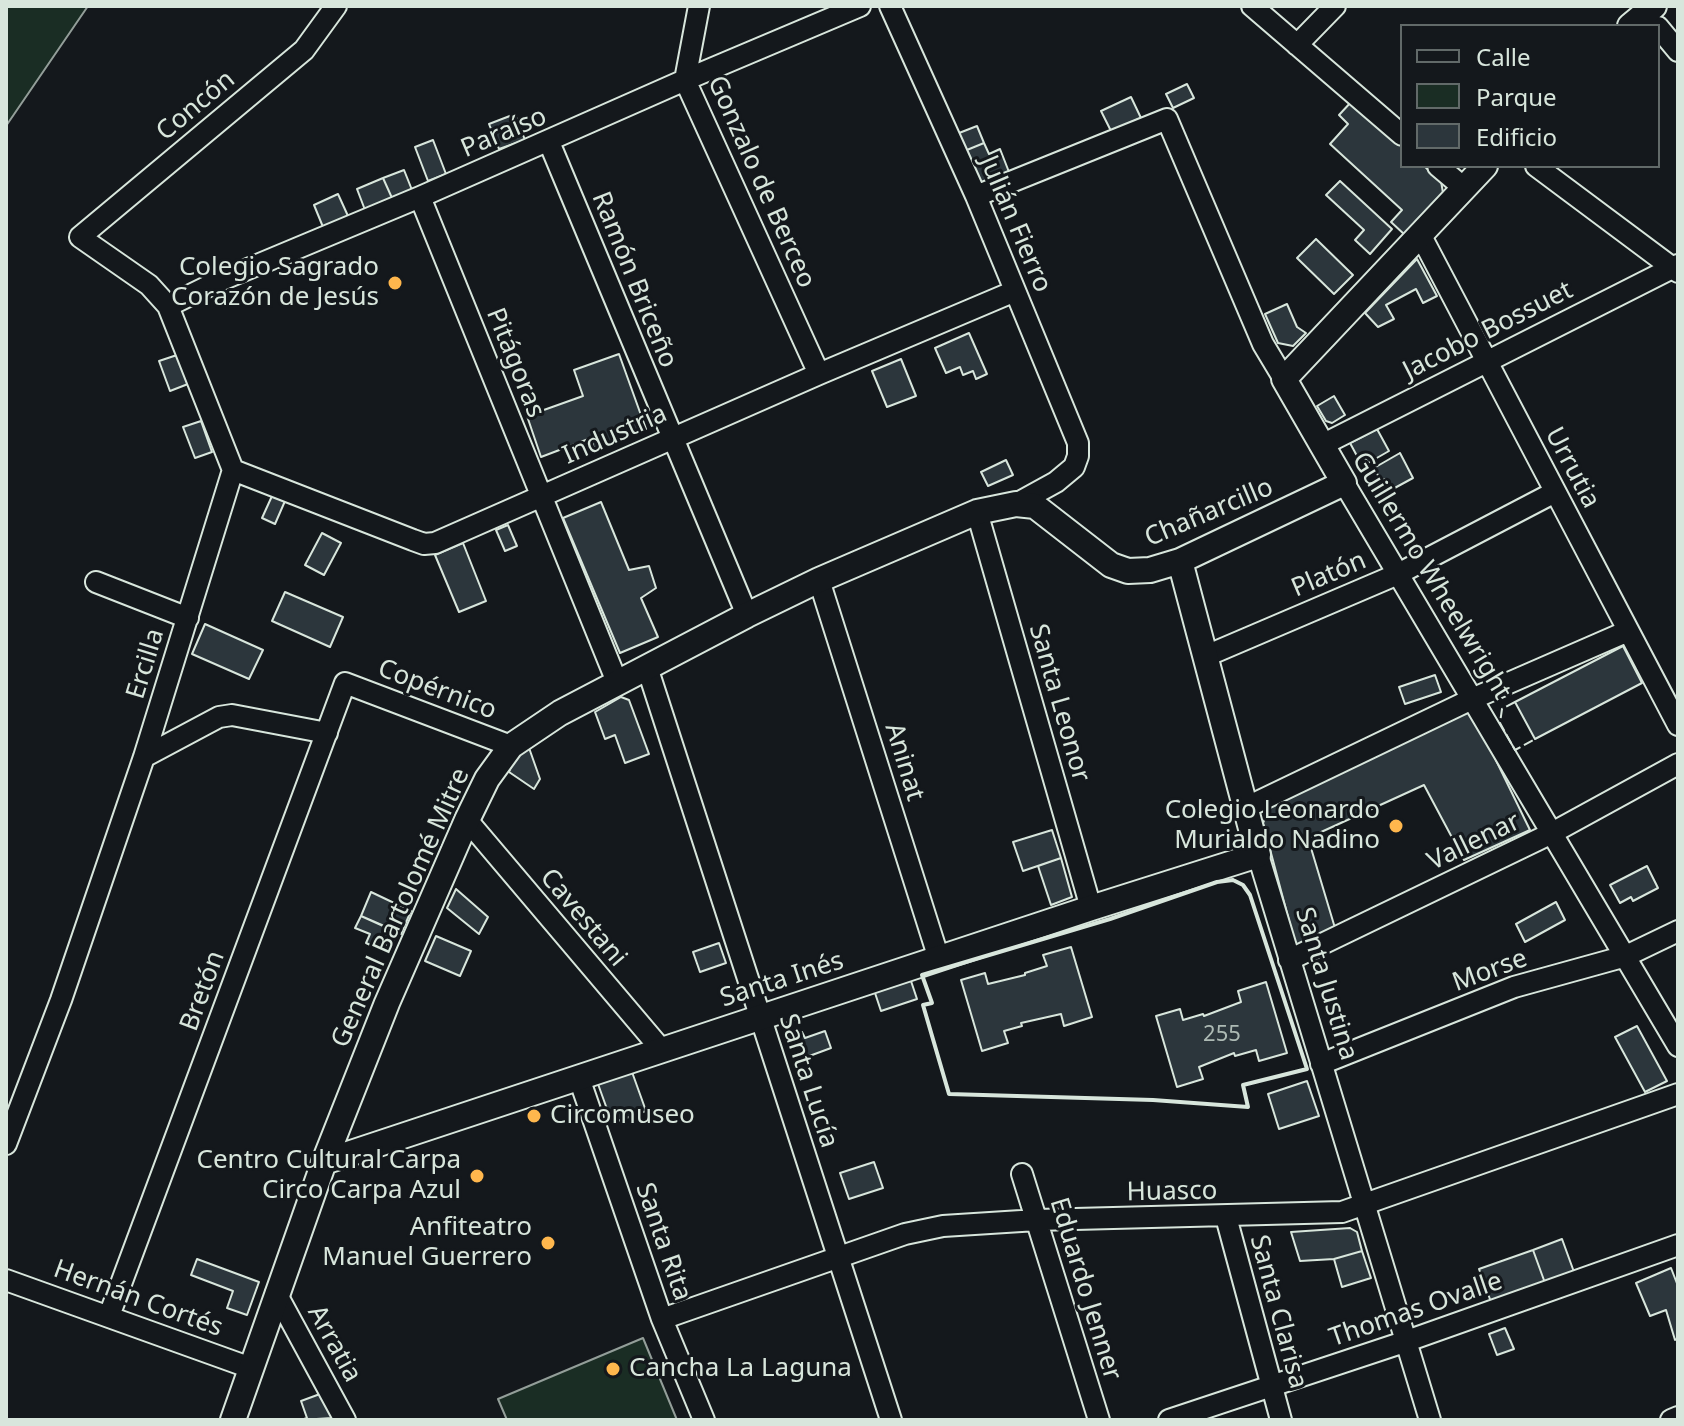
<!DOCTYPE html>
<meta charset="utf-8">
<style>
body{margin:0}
#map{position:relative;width:1684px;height:1426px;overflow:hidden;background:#14181c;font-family:"Noto Sans",sans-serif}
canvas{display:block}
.frame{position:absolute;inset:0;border:8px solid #d8e6dc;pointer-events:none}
.legend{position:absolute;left:1400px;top:24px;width:260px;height:144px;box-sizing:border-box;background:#14181c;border:2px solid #626a69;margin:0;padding:10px 14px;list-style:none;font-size:24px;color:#d8e6dc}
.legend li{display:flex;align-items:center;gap:16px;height:40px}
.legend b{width:40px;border:2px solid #626a69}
</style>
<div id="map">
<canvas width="1684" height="1426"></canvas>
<div class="frame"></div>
<ul class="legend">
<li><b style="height:10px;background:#14181c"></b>Calle</li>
<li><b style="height:22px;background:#1a2d24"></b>Parque</li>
<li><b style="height:22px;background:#2c363c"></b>Edificio</li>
</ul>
</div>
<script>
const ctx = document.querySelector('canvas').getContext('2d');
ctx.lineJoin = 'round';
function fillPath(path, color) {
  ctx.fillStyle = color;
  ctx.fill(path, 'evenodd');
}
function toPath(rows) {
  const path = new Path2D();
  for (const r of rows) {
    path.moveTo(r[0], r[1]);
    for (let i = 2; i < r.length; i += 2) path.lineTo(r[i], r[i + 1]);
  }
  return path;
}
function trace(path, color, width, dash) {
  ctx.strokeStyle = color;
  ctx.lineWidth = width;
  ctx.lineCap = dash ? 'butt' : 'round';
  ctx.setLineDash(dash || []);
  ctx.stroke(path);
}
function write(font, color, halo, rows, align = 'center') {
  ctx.font = font + ' "Noto Sans",sans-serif';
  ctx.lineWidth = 6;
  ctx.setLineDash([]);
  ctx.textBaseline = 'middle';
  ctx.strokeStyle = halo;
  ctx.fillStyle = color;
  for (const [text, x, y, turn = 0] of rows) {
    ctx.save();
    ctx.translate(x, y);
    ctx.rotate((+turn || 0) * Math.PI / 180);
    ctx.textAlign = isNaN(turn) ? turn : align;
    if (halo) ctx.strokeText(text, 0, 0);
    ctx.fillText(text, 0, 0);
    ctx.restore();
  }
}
const green = toPath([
 [6,6,88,6,6,126,6,6],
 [643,1338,677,1420,507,1420,498,1399,643,1338]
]);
fillPath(green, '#1a2d24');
trace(green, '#939e99', 2);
const building = toPath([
 [1187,84,1194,98,1173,108,1166,94,1187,84],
 [1131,97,1141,118,1111,131,1101,111,1131,97],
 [1352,101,1402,146,1402,166,1424,166,1441,181,1443,193,1405,235,1391,222,1402,210,1330,144,1348,124,1339,115,1352,101],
 [515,114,525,140,499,149,489,124,515,114],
 [977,126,984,143,962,152,954,135,977,126],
 [433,140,446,174,428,181,415,147,433,140],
 [984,143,989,154,1000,149,1009,172,982,184,973,180,962,152,984,143],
 [404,170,412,190,392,198,383,178,404,170],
 [383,178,392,198,365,210,357,189,383,178],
 [1340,181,1392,229,1370,254,1355,240,1364,230,1326,195,1340,181],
 [338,194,348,216,323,227,314,205,338,194],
 [1316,239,1353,275,1334,294,1297,258,1316,239],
 [1417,259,1437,296,1423,303,1416,289,1386,305,1394,319,1378,327,1365,313,1417,259],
 [1287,304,1297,327,1306,333,1293,346,1278,343,1265,314,1287,304],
 [969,333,987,374,976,379,973,371,963,375,960,367,946,373,935,348,969,333],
 [619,354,646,429,594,449,591,438,541,457,527,416,583,396,574,370,619,354],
 [177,355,188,384,170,391,159,361,177,355],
 [901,359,916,396,887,407,872,371,901,359],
 [1334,396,1345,415,1332,423,1326,421,1317,406,1334,396],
 [201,421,212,452,195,458,183,427,201,421],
 [1377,429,1389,451,1368,463,1362,453,1357,456,1350,443,1377,429],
 [1400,453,1413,478,1391,490,1385,479,1381,481,1374,468,1400,453],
 [1006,460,1013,475,988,486,981,472,1006,460],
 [272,496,285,501,275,524,262,518,272,496],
 [601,502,629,570,649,566,656,588,641,598,658,637,620,653,563,518,601,502],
 [508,525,517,546,505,551,496,530,508,525],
 [322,533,341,543,324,575,305,565,322,533],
 [463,543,486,601,459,612,435,555,463,543],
 [285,592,343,617,330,647,272,621,285,592],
 [205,624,263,650,249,679,192,654,205,624],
 [1623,646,1642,683,1535,739,1515,702,1623,646],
 [1435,675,1441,692,1405,704,1399,687,1435,675],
 [621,697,629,700,649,754,625,763,615,735,605,739,595,712,621,697],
 [1470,707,1530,830,1464,860,1424,785,1308,838,1335,928,1296,947,1263,823,1271,804,1470,707],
 [528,745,540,779,534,789,509,772,515,757,528,745],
 [1052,830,1061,858,1023,871,1013,842,1052,830],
 [1061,858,1072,897,1051,905,1038,866,1061,858],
 [1647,866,1658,888,1633,901,1631,897,1620,903,1610,885,1647,866],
 [456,889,488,917,479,934,447,908,456,889],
 [371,892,411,911,401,934,361,916,371,892],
 [1556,902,1565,920,1525,942,1516,924,1556,902],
 [361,916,398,932,393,942,388,940,383,951,366,943,370,934,355,928,361,916],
 [436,936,471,951,460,976,425,961,436,936],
 [719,943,726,963,700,972,693,952,719,943],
 [1071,947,1092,1017,1064,1026,1061,1014,1021,1023,1022,1026,1004,1031,1008,1043,982,1051,961,980,985,973,988,984,1025,975,1025,973,1047,966,1043,955,1071,947],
 [910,978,917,999,881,1011,874,990,910,978],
 [1266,982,1287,1053,1259,1061,1256,1050,1235,1056,1234,1053,1199,1067,1203,1079,1177,1087,1156,1016,1180,1009,1183,1020,1203,1014,1204,1016,1241,1002,1238,991,1266,982],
 [1637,1026,1667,1081,1645,1092,1615,1037,1637,1026],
 [825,1031,831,1048,804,1058,796,1035,802,1032,805,1038,825,1031],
 [632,1072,646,1111,612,1123,598,1084,632,1072],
 [1307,1081,1319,1116,1279,1129,1268,1094,1307,1081],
 [874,1162,883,1188,849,1199,840,1173,874,1162],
 [1350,1228,1357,1232,1362,1251,1334,1259,1300,1261,1291,1232,1350,1228],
 [1562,1239,1574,1272,1545,1283,1533,1250,1562,1239],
 [1533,1250,1545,1283,1491,1302,1479,1269,1533,1250],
 [1362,1251,1371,1278,1342,1287,1334,1259,1362,1251],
 [197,1259,259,1282,247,1315,227,1308,233,1291,191,1275,197,1259],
 [1671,1268,1678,1286,1678,1338,1675,1340,1666,1310,1650,1316,1636,1283,1671,1268],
 [1505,1328,1514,1349,1497,1355,1489,1334,1505,1328],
 [320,1394,332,1418,301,1420,307,1418,301,1401,320,1394]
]);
fillPath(building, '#2c363c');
trace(building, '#d8e6dc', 2);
const minor = toPath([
 [699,6,685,80,819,374],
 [890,6,976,196,1078,443,1078,456,1074,467,1056,482,1016,504],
 [1252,6,1402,135],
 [1658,27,1678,51],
 [1297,45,1335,6],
 [549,142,747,615],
 [1438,166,1464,188],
 [1536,166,1678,272],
 [976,196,1167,119,1263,344,1284,379],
 [420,197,617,682],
 [1421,236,1678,725],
 [168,306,219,281,420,197,685,80,860,6],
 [1322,445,1678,265],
 [233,470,413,540,424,544,435,543,819,374,1015,291],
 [1344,483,1678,1046],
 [977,512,1091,908],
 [819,580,939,959],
 [96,582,188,618],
 [1206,656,1398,574,1555,492],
 [647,667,891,1420],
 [144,757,219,717,232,715,327,733],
 [1245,808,1472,699,1628,631],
 [467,820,661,1049],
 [1258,855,1430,1420],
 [1289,960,1552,833,1678,764],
 [1321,1064,1514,987,1626,956,1678,931],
 [579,1078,662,1319,704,1420],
 [6,1144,61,1000,144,757,233,470,168,306,149,285,80,237,304,50,336,6],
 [1022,1174,1099,1420],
 [1226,1217,1281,1420],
 [6,1280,251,1368],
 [276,1293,345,1420],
 [109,1316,345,683,511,746],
 [662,1319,905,1234,943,1226,1037,1220,1342,1212,1678,1094],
 [1169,1420,1407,1341,1678,1245],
 [1671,1420,1678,1417]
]);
const tertiary = toPath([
 [1630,26,1654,6],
 [324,1162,1091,908,1258,855,1180,561],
 [233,1420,324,1162,387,1003,467,820,487,779,511,746,560,713,747,615,819,580,977,512,1016,504,1035,506,1111,565,1128,571,1150,570,1180,561,1344,483,1284,379,1485,166]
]);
trace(minor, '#d8e6dc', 24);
trace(tertiary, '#d8e6dc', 28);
trace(minor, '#14181c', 20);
trace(tertiary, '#14181c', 24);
trace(toPath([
 [1515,702,1502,709,1500,723,1515,750,1535,739]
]), '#d8e6dc', 2, [10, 4]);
trace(toPath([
 [1233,880,1243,885,1250,895,1307,1069,1243,1085,1248,1107,1153,1100,949,1094,923,1005,932,1003,922,975,1110,919,1217,882,1233,880]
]), '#d8e6dc', 4);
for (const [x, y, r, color] of [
 [395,283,8,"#ffb74d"],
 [1396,826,8,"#ffb74d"],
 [534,1116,8,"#ffb74d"],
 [477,1176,8,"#ffb74d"],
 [548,1243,8,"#ffb74d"],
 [613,1369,8,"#ffb74d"]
]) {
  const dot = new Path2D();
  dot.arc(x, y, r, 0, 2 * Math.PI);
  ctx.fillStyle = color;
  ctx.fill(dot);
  trace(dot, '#14181c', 3);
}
write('22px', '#adbab4', null, [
 ["255",1222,1035]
]);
write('26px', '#d8e6dc', '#14181c', [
 ["Concón",196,106,-40],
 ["Paraíso",504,133,-23],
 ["Gonzalo de Berceo",761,182,66],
 ["Julián Fierro",1015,224,67],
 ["Ramón Briceño",634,280,68],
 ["Jacobo Bossuet",1488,331,-27],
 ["Pitágoras",515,363,68],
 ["Industria",615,435,-24],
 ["Urrutia",1572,468,62],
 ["Chañarcillo",1209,513,-23],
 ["Platón",1329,575,-23],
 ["Guillermo Wheelwright",1431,576,59],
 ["Ercilla",146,664,-73],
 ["Copérnico",437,690,21],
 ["Santa Leonor",1059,703,74],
 ["Aninat",904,762,73],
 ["Vallenar",1474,842,-26],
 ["General Bartolomé Mitre",401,908,-66],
 ["Cavestani",583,918,50],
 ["Morse",1490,971,-20],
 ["Santa Inés",782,980,-18],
 ["Santa Justina",1326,984,73],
 ["Bretón",203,991,-70],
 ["Santa Lucía",808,1081,72],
 ["Huasco",1172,1192,-1],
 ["Santa Rita",663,1242,71],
 ["Eduardo Jenner",1085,1289,73],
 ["Hernán Cortés",138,1299,20],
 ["Thomas Ovalle",1416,1310,-19],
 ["Santa Clarisa",1278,1312,75],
 ["Arratia",334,1344,61]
]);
write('26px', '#d8e6dc', '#14181c', [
 ["Colegio Sagrado",379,268],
 ["Corazón de Jesús",379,298],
 ["Colegio Leonardo",1380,811],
 ["Murialdo Nadino",1380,841],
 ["Circomuseo",550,1116,"left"],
 ["Centro Cultural Carpa",461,1161],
 ["Circo Carpa Azul",461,1191],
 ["Anfiteatro",532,1228],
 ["Manuel Guerrero",532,1258],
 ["Cancha La Laguna",629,1369,"left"]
], 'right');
</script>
